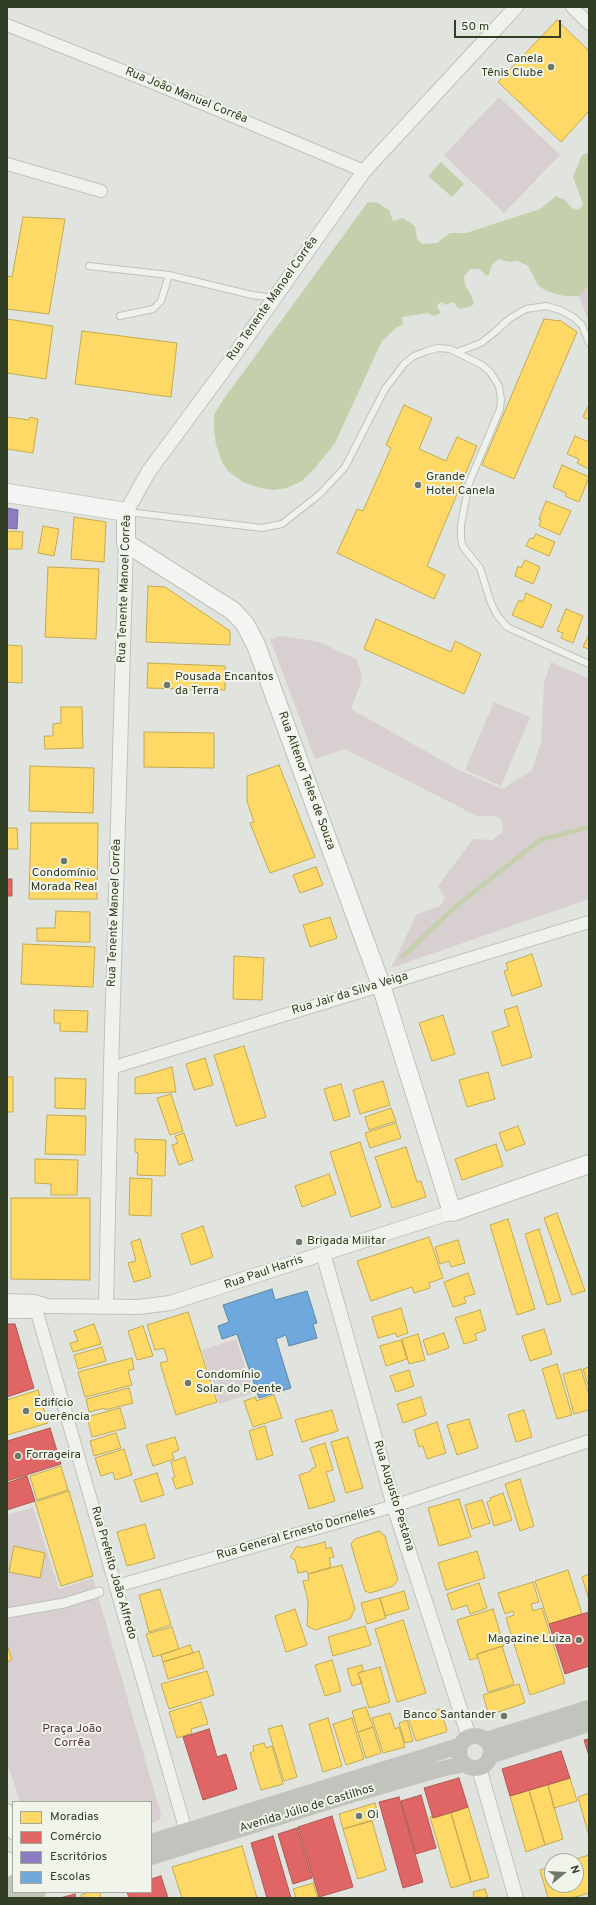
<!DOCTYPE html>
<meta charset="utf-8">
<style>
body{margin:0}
#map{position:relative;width:596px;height:1905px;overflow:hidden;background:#e1e4de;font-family:Overpass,sans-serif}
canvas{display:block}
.frame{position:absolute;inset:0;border:8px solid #323d25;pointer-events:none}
.legend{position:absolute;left:12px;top:1801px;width:140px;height:92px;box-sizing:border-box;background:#f0f4eb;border:1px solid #a4ab9c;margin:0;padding:5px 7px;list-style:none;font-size:12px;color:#323d25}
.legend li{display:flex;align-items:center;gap:8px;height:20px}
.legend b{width:20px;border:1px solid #a4ab9c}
.north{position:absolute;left:544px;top:1853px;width:40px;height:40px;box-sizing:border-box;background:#f0f4eb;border:1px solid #a4ab9c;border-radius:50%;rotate:72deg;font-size:11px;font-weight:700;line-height:16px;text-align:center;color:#323d25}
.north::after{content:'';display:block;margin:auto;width:14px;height:18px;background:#6f7766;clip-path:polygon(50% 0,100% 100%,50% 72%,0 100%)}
.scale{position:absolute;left:454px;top:20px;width:107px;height:18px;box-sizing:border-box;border:2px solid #323d25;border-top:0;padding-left:5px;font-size:12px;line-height:14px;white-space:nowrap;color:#323d25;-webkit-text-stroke:3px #f0f4eb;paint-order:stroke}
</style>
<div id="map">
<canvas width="596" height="1905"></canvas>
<div class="frame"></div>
<ul class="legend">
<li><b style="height:11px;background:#ffd966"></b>Moradias</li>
<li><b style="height:11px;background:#e06666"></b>Comércio</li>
<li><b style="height:11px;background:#8e7cc3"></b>Escritórios</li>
<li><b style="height:11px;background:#6fa8dc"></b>Escolas</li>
</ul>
<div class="north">N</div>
<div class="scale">50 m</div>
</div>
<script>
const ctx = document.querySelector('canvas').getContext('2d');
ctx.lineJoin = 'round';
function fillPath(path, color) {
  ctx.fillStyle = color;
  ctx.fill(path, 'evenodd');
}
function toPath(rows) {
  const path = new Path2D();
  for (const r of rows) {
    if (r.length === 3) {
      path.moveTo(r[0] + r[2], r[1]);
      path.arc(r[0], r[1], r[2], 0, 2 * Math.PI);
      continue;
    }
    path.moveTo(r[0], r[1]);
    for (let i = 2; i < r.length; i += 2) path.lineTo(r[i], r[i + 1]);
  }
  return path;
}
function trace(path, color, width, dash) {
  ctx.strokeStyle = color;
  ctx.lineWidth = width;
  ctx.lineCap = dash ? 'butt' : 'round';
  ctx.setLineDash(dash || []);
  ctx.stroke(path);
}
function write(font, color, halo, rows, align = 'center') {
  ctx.font = font + ' Overpass,sans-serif';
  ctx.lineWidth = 4;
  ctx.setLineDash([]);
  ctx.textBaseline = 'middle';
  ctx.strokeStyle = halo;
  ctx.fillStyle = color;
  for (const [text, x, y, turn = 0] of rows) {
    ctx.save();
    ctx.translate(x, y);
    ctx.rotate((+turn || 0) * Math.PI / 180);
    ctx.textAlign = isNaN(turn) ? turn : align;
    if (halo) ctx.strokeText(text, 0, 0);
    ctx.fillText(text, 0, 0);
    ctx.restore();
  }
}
fillPath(toPath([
 [499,97,560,155,504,213,444,155],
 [589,285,589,322,579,296],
 [282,636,319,642,356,659,362,675,360,685,351,709,459,770,503,789,532,770,541,742,544,683,551,662,589,679,589,835,587,835,589,842,589,899,391,968,417,914,440,906,445,898,438,886,473,839,492,840,503,832,502,820,495,816,477,816,345,749,315,759,270,639],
 [494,702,530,717,501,786,465,770],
 [236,1339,254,1393,219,1404,202,1350],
 [33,1507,59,1589,93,1578,161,1815,160,1820,151,1823,151,1802,20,1802,7,1762,7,1515]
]), '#d8cfd0');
fillPath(toPath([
 [589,152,589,285,579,296,564,296,546,291,538,285,528,266,517,261,509,262,498,259,492,265,489,275,485,275,480,269,470,269,464,277,465,285,471,295,474,304,469,307,459,309,453,302,445,305,442,302,438,304,437,307,441,313,434,316,428,313,402,317,403,325,397,327,382,341,335,443,315,468,302,481,287,488,272,490,260,488,243,482,228,471,222,462,216,445,214,430,214,415,223,400,368,202,378,203,389,210,393,221,403,218,415,226,417,239,422,244,437,243,450,233,466,233,540,209,556,196,565,200,572,208,579,210,583,204,573,177,582,155],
 [441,162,464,184,452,197,428,176]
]), '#c4d0ab');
const homes = toPath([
 [557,20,589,51,589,111,561,142,498,82,557,20],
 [23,217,65,219,49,314,7,309,7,276,12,277,23,217],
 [7,319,53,326,46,379,7,373,7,319],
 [544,319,561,321,577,332,514,479,482,465,544,319],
 [82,331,177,343,171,397,75,384,82,331],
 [589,404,589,420,583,417,589,404],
 [404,405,432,418,419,449,446,461,457,437,477,446,427,566,445,575,434,599,337,553,357,509,363,511,391,448,386,445,404,405],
 [7,417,29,420,30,417,38,419,33,453,7,449,7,417],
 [575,436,589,442,589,469,577,463,579,459,567,454,575,436],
 [562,465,589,477,579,502,565,496,566,493,553,487,562,465],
 [546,501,571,511,560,535,539,526,541,520,539,519,546,501],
 [74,517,106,522,104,562,71,559,74,517],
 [43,526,59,529,54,556,38,553,43,526],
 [7,531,23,532,22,549,7,549,7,531],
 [536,534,555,542,549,556,526,546,530,538,533,539,536,534],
 [525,560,540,567,533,584,515,576,518,566,521,568,525,560],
 [48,567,99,569,96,639,45,637,48,567],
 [148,586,165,587,230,631,230,645,146,642,148,586],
 [526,593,552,605,542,628,512,615,519,600,523,602,526,593],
 [566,609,583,616,573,643,561,638,563,633,557,631,566,609],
 [376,619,451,652,455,641,481,654,464,694,364,649,376,619],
 [589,634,589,649,583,647,589,634],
 [7,645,22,646,22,683,7,682,7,645],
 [148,663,225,666,225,690,147,688,148,663],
 [61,707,82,707,83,748,45,749,44,736,53,736,53,724,61,723,61,707],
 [144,732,214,733,214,768,144,767,144,732],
 [279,765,315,857,270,873,250,823,254,822,247,801,247,776,279,765],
 [30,766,94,768,93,813,29,811,30,766],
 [31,823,98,823,97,899,29,899,31,823],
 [7,828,17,828,18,849,7,849,7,828],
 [316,867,323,885,300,893,293,875,316,867],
 [56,911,90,912,90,942,37,941,37,928,55,928,56,911],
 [330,917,337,938,310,947,303,925,330,917],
 [23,944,95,947,93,987,21,984,23,944],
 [532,954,542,986,512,996,504,971,508,970,506,963,532,954],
 [234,956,264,958,262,1000,233,999,234,956],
 [517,1006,532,1057,502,1066,492,1032,509,1026,504,1010,517,1006],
 [54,1010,88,1011,87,1032,60,1031,60,1023,54,1023,54,1010],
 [443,1015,455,1054,432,1061,419,1023,443,1015],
 [244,1046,266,1117,236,1126,214,1055,244,1046],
 [205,1058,213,1085,194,1090,186,1064,205,1058],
 [172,1067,176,1092,135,1094,135,1078,172,1067],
 [488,1072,495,1099,467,1107,459,1080,488,1072],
 [7,1077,13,1077,13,1112,7,1112,7,1077],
 [55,1078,86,1079,85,1109,55,1108,55,1078],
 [383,1081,390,1105,360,1114,353,1090,383,1081],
 [341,1084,350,1116,334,1121,324,1089,341,1084],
 [171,1094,183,1131,170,1135,157,1098,171,1094],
 [391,1108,396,1121,369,1130,365,1117,391,1108],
 [47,1115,86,1116,85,1155,45,1154,47,1115],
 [396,1123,401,1138,370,1148,365,1133,396,1123],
 [518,1126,525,1144,506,1151,499,1133,518,1126],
 [184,1133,193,1160,179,1165,172,1145,178,1143,175,1136,184,1133],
 [135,1139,166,1140,165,1176,137,1175,138,1153,135,1152,135,1139],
 [360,1142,381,1207,351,1217,330,1152,360,1142],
 [496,1144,503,1166,462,1180,455,1159,496,1144],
 [406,1147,417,1182,421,1181,426,1197,392,1208,375,1157,406,1147],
 [35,1159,78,1160,77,1195,51,1195,51,1184,35,1183,35,1159],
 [329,1174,336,1194,302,1207,295,1186,329,1174],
 [130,1178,152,1179,151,1216,129,1215,130,1178],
 [11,1198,90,1198,90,1280,11,1279,11,1198],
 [557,1213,585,1291,572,1295,544,1218,557,1213],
 [508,1219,535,1309,517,1315,490,1225,508,1219],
 [203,1226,213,1257,191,1265,181,1234,203,1226],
 [539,1229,561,1301,547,1305,525,1234,539,1229],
 [429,1237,443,1278,429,1283,430,1288,414,1293,412,1287,371,1301,357,1261,429,1237],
 [140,1239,151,1277,134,1282,128,1263,136,1261,131,1242,140,1239],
 [458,1240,465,1263,451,1267,449,1261,440,1264,435,1247,458,1240],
 [468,1273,475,1294,464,1297,466,1303,453,1307,444,1282,468,1273],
 [401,1308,408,1333,397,1337,396,1333,378,1338,372,1317,401,1308],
 [480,1310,486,1330,475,1334,477,1340,464,1344,455,1318,480,1310],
 [188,1312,217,1402,176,1415,160,1363,168,1361,164,1348,155,1350,147,1325,188,1312],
 [94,1324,101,1344,73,1352,70,1343,78,1341,74,1331,94,1324],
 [143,1326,153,1356,137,1360,128,1331,143,1326],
 [544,1329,552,1354,530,1361,522,1336,544,1329],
 [444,1333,449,1348,428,1355,423,1340,444,1333],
 [418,1334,425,1360,409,1364,402,1339,418,1334],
 [401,1340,407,1359,386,1366,380,1346,401,1340],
 [102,1347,106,1361,78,1369,74,1355,102,1347],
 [132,1358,134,1369,128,1371,132,1385,85,1397,78,1372,132,1358],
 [557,1364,572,1415,557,1419,542,1369,557,1364],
 [589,1367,589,1385,588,1385,583,1369,589,1367],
 [581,1369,589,1395,589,1410,574,1414,563,1374,581,1369],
 [409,1370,414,1386,396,1392,390,1376,409,1370],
 [129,1388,133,1403,105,1410,105,1408,89,1412,86,1399,129,1388],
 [38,1390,48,1423,7,1435,7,1400,38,1390],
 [274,1395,282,1418,253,1427,244,1401,256,1397,256,1401,274,1395],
 [421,1397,426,1415,403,1423,397,1404,421,1397],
 [120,1408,126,1428,92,1437,87,1417,120,1408],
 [332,1410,338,1431,302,1442,295,1420,332,1410],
 [524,1410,532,1437,516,1442,508,1415,524,1410],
 [469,1419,478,1448,457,1455,447,1425,469,1419],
 [437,1422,446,1453,427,1459,423,1446,419,1447,414,1430,437,1422],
 [265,1426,273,1455,257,1460,249,1431,265,1426],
 [116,1433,121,1448,94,1456,90,1441,116,1433],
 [175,1437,179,1450,172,1453,174,1459,153,1466,146,1445,175,1437],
 [348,1437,363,1488,346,1493,331,1442,348,1437],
 [325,1443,333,1470,326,1472,335,1501,309,1509,299,1475,311,1471,311,1469,316,1467,310,1448,325,1443],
 [124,1449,132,1475,115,1480,113,1472,101,1476,95,1458,124,1449],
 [185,1457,193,1484,176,1489,172,1478,175,1477,171,1462,185,1457],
 [61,1466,68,1490,37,1500,30,1476,61,1466],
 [157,1473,164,1495,141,1502,134,1480,157,1473],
 [520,1479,534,1526,520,1531,505,1484,520,1479],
 [69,1491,93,1576,61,1586,35,1502,69,1491],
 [503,1493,512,1520,494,1526,487,1502,491,1500,490,1498,503,1493],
 [459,1499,471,1537,439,1546,428,1508,459,1499],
 [482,1500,490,1523,472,1529,465,1505,482,1500],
 [145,1524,155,1558,127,1566,117,1532,145,1524],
 [379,1531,385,1536,398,1580,393,1586,370,1593,365,1591,351,1544,355,1539,379,1531],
 [325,1542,326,1549,331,1547,334,1557,329,1558,331,1567,308,1574,307,1571,298,1573,295,1560,290,1557,297,1546,301,1548,325,1542],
 [14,1546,45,1553,40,1578,9,1572,14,1546],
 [477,1551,485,1578,446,1590,438,1563,477,1551],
 [342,1565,355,1609,350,1619,315,1630,307,1626,308,1601,303,1581,309,1580,308,1574,342,1565],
 [568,1570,582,1614,549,1624,535,1581,568,1570],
 [589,1574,589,1600,582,1577,589,1574],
 [533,1582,539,1602,531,1604,533,1611,542,1608,565,1683,530,1695,506,1618,514,1615,513,1611,505,1614,498,1593,533,1582],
 [479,1583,487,1608,470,1614,467,1605,452,1610,447,1594,479,1583],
 [160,1589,171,1625,149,1632,139,1595,160,1589],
 [404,1591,409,1609,385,1616,380,1598,404,1591],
 [380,1598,386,1618,367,1624,361,1603,380,1598],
 [295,1609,307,1645,286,1652,275,1616,295,1609],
 [493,1609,504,1646,477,1654,477,1658,470,1660,457,1620,493,1609],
 [403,1620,426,1693,397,1702,375,1629,403,1620],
 [365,1626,371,1645,333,1656,328,1637,365,1626],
 [172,1627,179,1649,153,1657,146,1634,172,1627],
 [7,1645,12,1660,7,1662,7,1645],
 [190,1645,193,1653,163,1662,161,1655,190,1645],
 [502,1646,514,1684,488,1692,477,1654,502,1646],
 [199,1651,204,1668,168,1679,163,1662,199,1651],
 [332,1660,341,1691,325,1696,315,1665,332,1660],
 [362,1665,363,1671,358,1673,362,1683,352,1686,347,1669,362,1665],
 [380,1667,390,1702,369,1708,358,1673,380,1667],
 [207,1671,214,1695,169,1709,161,1684,207,1671],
 [519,1684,525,1703,489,1715,483,1695,519,1684],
 [201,1702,208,1724,191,1729,192,1733,177,1738,169,1712,201,1702],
 [366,1707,373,1727,358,1732,352,1711,366,1707],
 [440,1709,447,1730,446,1732,416,1741,408,1718,440,1709],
 [390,1713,395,1729,399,1727,405,1747,383,1753,372,1718,390,1713],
 [328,1718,342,1766,323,1772,309,1724,328,1718],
 [352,1718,364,1759,346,1765,333,1724,352,1718],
 [407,1720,413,1741,405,1743,399,1723,407,1720],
 [282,1725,297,1777,284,1781,268,1729,282,1725],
 [373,1727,381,1753,366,1758,358,1732,373,1727],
 [264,1743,266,1748,272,1746,283,1784,261,1790,250,1753,254,1751,253,1746,264,1743],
 [570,1778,577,1801,554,1808,548,1785,570,1778],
 [548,1785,563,1839,545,1845,529,1790,548,1785],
 [529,1790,545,1845,526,1852,510,1796,529,1790],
 [589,1793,589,1836,578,1797,589,1793],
 [375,1803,379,1818,343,1829,339,1814,375,1803],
 [468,1807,489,1877,471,1882,451,1813,468,1807],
 [451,1813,471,1882,451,1888,430,1817,432,1816,433,1818,451,1813],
 [372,1821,386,1870,358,1879,343,1829,372,1821],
 [242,1846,257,1898,182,1898,172,1867,242,1846],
 [589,1855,589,1893,572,1898,548,1898,540,1870,552,1866,552,1885,576,1885,576,1861,570,1861,589,1855],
 [313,1883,318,1898,296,1898,293,1889,313,1883],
 [485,1889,488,1898,474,1898,473,1892,485,1889],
 [89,1892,100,1892,101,1898,82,1898,81,1895,89,1892]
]);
fillPath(homes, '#ffd966');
trace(homes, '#c2aa52', 1);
const shops = toPath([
 [7,879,12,879,12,896,7,896,7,879],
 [7,1324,15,1324,34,1388,7,1397,7,1324],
 [50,1428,61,1464,7,1481,7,1441,50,1428],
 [27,1476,35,1501,7,1510,7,1483,27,1476],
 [589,1612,589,1666,565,1674,549,1624,589,1612],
 [209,1729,217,1757,226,1754,237,1789,203,1800,183,1737,209,1729],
 [589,1739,589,1756,584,1740,589,1739],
 [561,1751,570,1778,510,1796,502,1769,561,1751],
 [459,1778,468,1807,433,1818,424,1788,459,1778],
 [421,1795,436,1848,416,1854,401,1801,421,1795],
 [399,1797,423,1882,403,1888,379,1802,399,1797],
 [332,1816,353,1887,319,1897,298,1827,332,1816],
 [297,1828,312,1878,293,1884,278,1834,297,1828],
 [273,1836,291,1898,267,1898,251,1843,273,1836],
 [161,1876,168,1898,129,1898,127,1892,151,1892,151,1879,161,1876],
 [75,1894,76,1898,60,1898,75,1894]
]);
fillPath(shops, '#e06666');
trace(shops, '#ac5a52', 1);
const offices = toPath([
 [7,508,18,510,17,529,7,528,7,508]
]);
fillPath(offices, '#8e7cc3');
trace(offices, '#726994', 1);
const schools = toPath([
 [272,1289,275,1300,307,1291,317,1323,313,1324,317,1338,289,1346,286,1335,276,1339,291,1388,259,1398,237,1334,222,1339,218,1326,229,1322,223,1305,272,1289]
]);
fillPath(schools, '#6fa8dc');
trace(schools, '#5d88a5', 1);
trace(toPath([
 [403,956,455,907,540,840,589,827]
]), '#c4d0ab', 4.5);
const service = toPath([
 [89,266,169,275,252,295,274,298],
 [120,316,153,309,161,301,169,275],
 [457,352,481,343,495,332,509,319,526,309,546,306,560,310,573,317,582,325,589,343],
 [128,512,262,528,282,524,320,494,345,467,385,389,404,364,414,356,427,351,438,348,450,349,482,365,490,372,499,386,501,400,500,409,469,483,461,525,461,539,463,547,480,568,491,603,497,615,507,627,589,664]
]);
const pedestrian = toPath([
 [7,1613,64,1603,99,1592]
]);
const minor = toPath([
 [572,7,589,24],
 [7,25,156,84,364,171],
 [7,164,101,191],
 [111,1068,589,922],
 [34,1302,188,1838],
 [117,1586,394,1506,589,1441]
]);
const tertiary = toPath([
 [126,512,149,471,223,371,364,171,516,7],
 [323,1253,394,1506,469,1737],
 [7,1301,34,1302,47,1306,139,1307,170,1303,452,1212],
 [106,1307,111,1068,126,543],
 [7,1311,33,1311],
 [479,1768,516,1898],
 [7,1811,13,1832],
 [7,1859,13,1879]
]);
const primary = toPath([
 [7,493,126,512,126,543,233,611,245,624,256,645,381,985,452,1212,589,1164]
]);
trace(service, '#bfc2bc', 8);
trace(pedestrian, '#bfc2bc', 11);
trace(minor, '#bfc2bc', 14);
trace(tertiary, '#bfc2bc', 16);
trace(primary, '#bec2ba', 20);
trace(service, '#eff1ed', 6);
trace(pedestrian, '#eff1ed', 9);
trace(minor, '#eff1ed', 12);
trace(tertiary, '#eff1ed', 14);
trace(toPath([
 [475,1752,16],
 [486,1740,589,1708],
 [490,1756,589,1724],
 [151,1842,459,1746],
 [151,1857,337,1799,437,1770,464,1764],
 [13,1883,13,1893,18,1898],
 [29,1898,38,1892]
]), '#c1c4bc', 16);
trace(primary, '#f4f5f2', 18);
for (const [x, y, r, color] of [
 [551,67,4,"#6f7766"],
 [418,485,4,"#6f7766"],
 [167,685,4,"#6f7766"],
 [64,861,4,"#6f7766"],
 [299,1242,4,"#6f7766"],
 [188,1383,4,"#6f7766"],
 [26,1411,4,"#6f7766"],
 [18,1456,4,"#6f7766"],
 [579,1640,4,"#6f7766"],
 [504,1716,4,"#6f7766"],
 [359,1816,4,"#6f7766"]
]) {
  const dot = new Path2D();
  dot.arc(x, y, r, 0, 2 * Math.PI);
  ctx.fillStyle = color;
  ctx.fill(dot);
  trace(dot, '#f0f4eb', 1.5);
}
write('12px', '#323d25', '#f0f4eb', [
 ["Canela",543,60,"right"],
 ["Tênis Clube",543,74,"right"],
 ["Grande",426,478],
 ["Hotel Canela",426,492],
 ["Pousada Encantos",175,678],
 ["da Terra",175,692],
 ["Condomínio",64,874,"center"],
 ["Morada Real",64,888,"center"],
 ["Brigada Militar",307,1242],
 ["Condomínio",196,1376],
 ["Solar do Poente",196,1390],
 ["Edifício",34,1404],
 ["Querência",34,1418],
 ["Forrageira",26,1456],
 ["Magazine Luiza",571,1640,"right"],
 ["Banco Santander",496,1716,"right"],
 ["Oi",367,1816]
], 'left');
write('12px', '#323d25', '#f0f4eb', [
 ["Rua João Manuel Corrêa",186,96,22],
 ["Rua Tenente Manoel Corrêa",273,299,-55],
 ["Rua Tenente Manoel Corrêa",125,589,-88],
 ["Rua Altenor Teles de Souza",306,781,70],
 ["Rua Tenente Manoel Corrêa",115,913,-88],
 ["Rua Jair da Silva Veiga",350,994,-17],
 ["Rua Paul Harris",264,1273,-19],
 ["Rua Augusto Pestana",393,1496,73],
 ["Rua General Ernesto Dornelles",296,1534,-16],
 ["Rua Prefeito João Alfredo",113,1573,74],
 ["Avenida Júlio de Castilhos",307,1809,-17]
]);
write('12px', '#593241', '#f0f4eb', [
 ["Praça João",72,1730],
 ["Corrêa",72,1744]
]);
</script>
